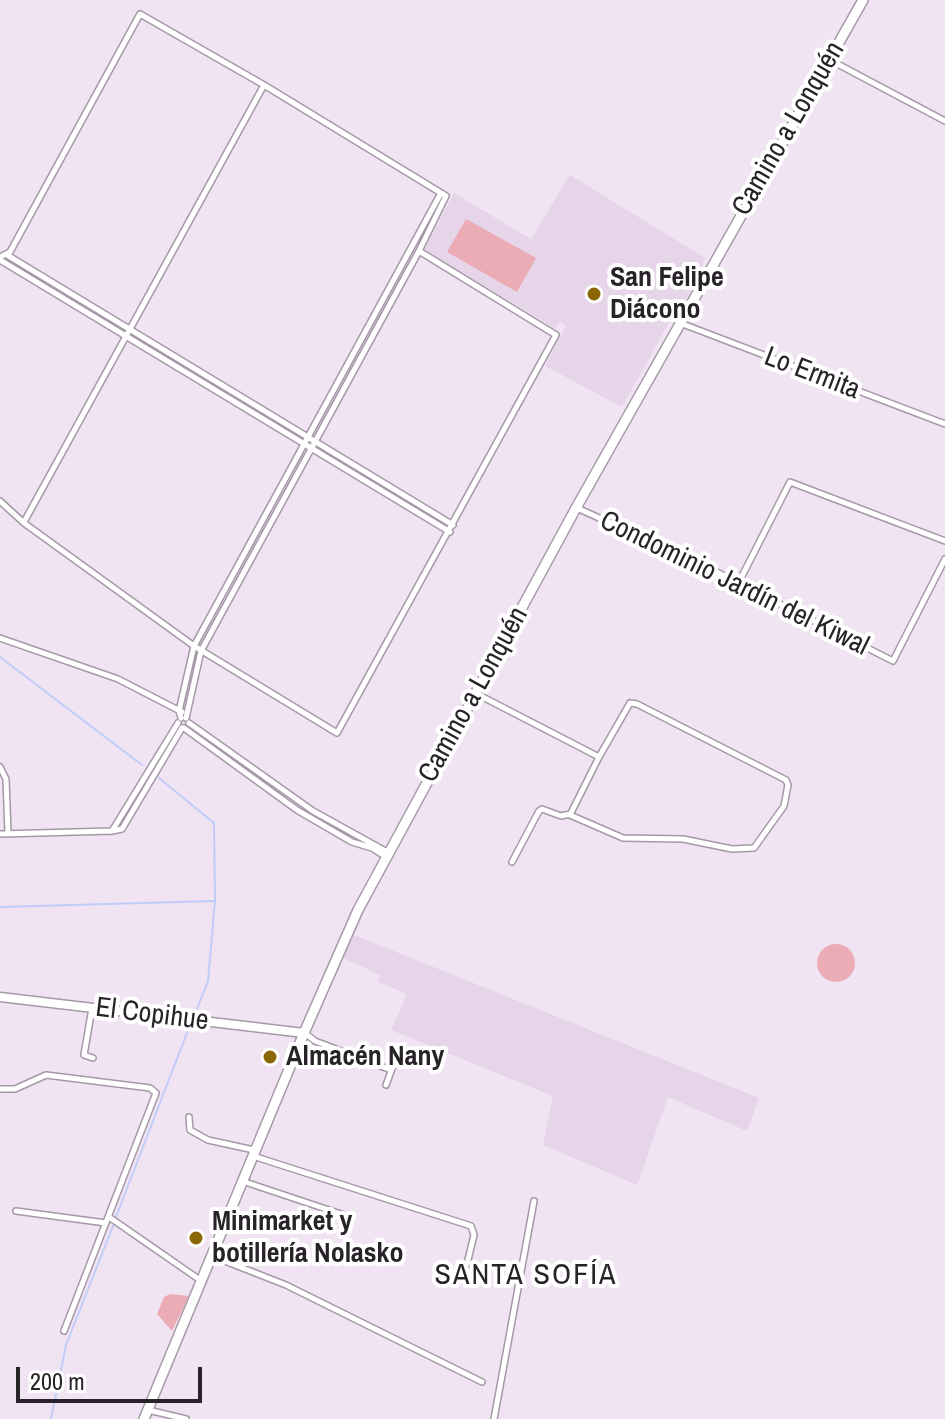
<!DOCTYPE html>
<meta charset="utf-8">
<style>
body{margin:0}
#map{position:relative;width:945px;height:1419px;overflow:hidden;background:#f0e3f2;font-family:"Archivo Narrow",sans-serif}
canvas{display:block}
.scale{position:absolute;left:16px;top:1367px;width:186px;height:36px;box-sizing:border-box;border:4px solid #282328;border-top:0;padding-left:10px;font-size:24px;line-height:28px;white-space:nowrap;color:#282328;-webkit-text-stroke:6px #fff;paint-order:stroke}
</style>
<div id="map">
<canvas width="945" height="1419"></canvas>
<div class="scale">200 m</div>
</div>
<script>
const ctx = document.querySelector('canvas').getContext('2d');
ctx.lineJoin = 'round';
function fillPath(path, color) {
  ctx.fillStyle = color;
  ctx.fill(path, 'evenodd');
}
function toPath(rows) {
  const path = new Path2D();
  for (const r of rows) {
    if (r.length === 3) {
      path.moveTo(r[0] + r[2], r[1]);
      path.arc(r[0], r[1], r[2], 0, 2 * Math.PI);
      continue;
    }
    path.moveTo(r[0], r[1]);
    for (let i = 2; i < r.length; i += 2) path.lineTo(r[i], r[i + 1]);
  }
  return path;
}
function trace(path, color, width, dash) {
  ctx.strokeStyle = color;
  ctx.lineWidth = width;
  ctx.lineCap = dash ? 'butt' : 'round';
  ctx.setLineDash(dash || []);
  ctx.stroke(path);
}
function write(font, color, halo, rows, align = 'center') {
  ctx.font = font + ' "Archivo Narrow",sans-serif';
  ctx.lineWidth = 8;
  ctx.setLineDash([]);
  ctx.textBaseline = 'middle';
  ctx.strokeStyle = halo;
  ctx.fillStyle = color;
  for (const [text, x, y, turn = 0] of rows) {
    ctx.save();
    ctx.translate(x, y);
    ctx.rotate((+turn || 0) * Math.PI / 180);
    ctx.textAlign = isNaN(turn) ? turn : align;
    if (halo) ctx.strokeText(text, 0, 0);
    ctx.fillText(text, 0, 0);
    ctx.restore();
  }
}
fillPath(toPath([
 [570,175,705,258,694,286,685,301,676,310,622,407,545,366,566,326,560,322,555,328,424,250,454,193,531,239],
 [354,935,759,1098,747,1131,668,1097,637,1185,543,1145,553,1096,391,1030,407,994,378,982,380,975,343,958]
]), '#e6d4e9');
fillPath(toPath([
 [466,219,536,258,517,292,447,252],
 [836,963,19],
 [170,1294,189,1296,172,1331,157,1314,164,1297]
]), '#ecacb5');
trace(toPath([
 [0,657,142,765],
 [159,778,214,823,215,900,208,981,195,1014],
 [0,907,214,901],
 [116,1217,190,1025],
 [51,1419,66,1345,113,1226]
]), '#c1cdf9', 2);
const minor = toPath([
 [830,60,945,121],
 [7,255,453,525],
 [0,257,10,252,140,14,264,85,446,196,419,251,201,651,186,718],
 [0,260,450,532],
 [680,323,945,424],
 [0,501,24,523,194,646,337,733,556,335,419,251],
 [577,508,693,560,893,661,945,559],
 [24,522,264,85],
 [739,582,790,482,945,541],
 [0,638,118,679,182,712],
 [475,693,599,757],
 [630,703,637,704,786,780,788,785,784,806,754,848,732,849,683,839,623,838,570,815,599,757,630,703],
 [181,718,179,711,194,646,441,193],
 [189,723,313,811,389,853],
 [184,728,297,810,352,842,372,848,386,857],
 [0,767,6,779,8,833],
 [112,831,178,723],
 [0,834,112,831,122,829,182,728],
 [512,862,539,811,542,809,561,816,570,814],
 [92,1008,84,1055,93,1058],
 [305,1033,315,1041,391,1070],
 [386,1085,397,1055],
 [0,1089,15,1089,46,1075,150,1088,156,1093,64,1331],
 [189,1117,190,1130,208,1140,254,1150],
 [253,1156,471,1226,474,1235,467,1264],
 [242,1181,350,1217],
 [16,1211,106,1223],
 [109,1217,200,1280],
 [212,1256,286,1285,482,1382],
 [148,1410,186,1419],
 [494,1419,534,1201]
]);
const secondary = toPath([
 [0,997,304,1033]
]);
const primary = toPath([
 [144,1419,304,1033,358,910,576,508,863,0]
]);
trace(minor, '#a599a7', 8);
trace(secondary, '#a599a7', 11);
trace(primary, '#a599a7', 12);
trace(minor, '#fff', 5);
trace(secondary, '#fff', 8);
trace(primary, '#fff', 9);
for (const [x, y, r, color] of [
 [594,294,8,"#8b6605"],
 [270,1057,8,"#8b6605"],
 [196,1238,8,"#8b6605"]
]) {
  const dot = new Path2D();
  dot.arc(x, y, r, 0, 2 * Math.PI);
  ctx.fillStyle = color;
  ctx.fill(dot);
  trace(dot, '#fff', 3);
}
write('28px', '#282328', '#fff', [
 ["Camino a Lonquén",789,129,-60],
 ["Lo Ermita",812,374,21],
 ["Condominio Jardín del Kiwal",734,584,26],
 ["Camino a Lonquén",474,695,-61],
 ["El Copihue",152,1015,7]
]);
write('bold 28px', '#282328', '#fff', [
 ["San Felipe",610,278],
 ["Diácono",610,310],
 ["Almacén Nany",286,1057],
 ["Minimarket y",212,1222],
 ["botillería Nolasko",212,1254]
], 'left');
ctx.letterSpacing = '2px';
write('30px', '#282328', '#fff', [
 ["SANTA SOFÍA",526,1276]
]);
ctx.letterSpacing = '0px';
</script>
